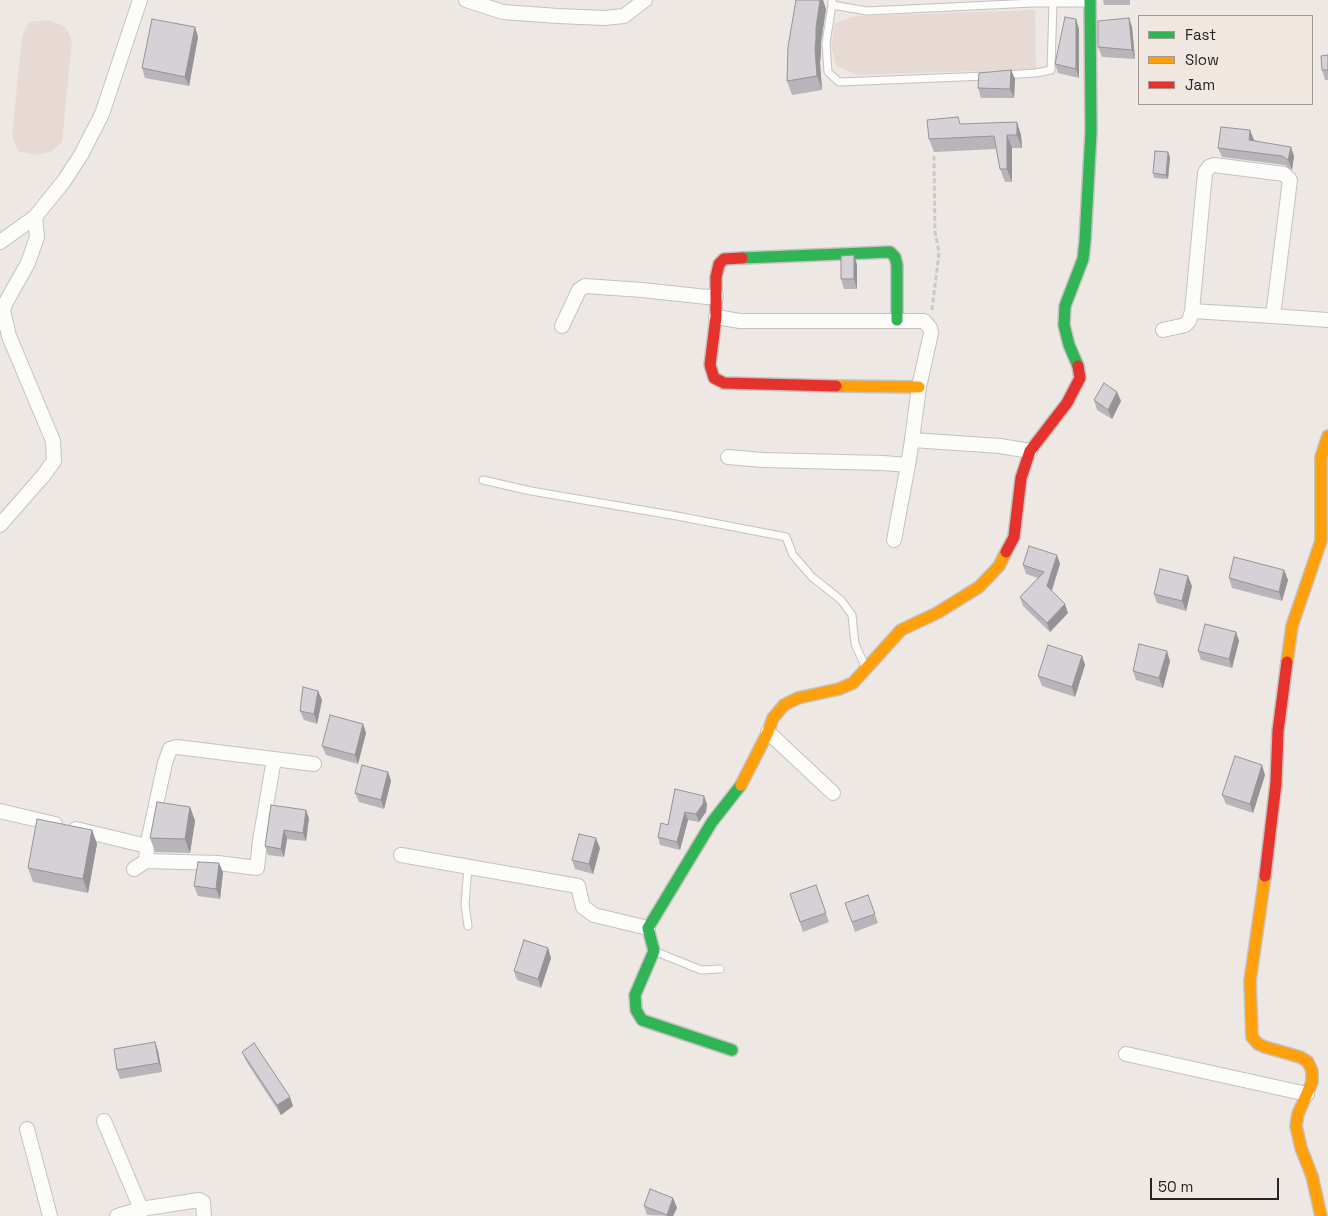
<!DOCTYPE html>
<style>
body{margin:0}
#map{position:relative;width:1328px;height:1216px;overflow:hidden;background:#eee8e4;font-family:"Space Grotesk",sans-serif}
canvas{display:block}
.legend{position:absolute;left:1138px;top:15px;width:175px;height:90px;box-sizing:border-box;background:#f1e7e1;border:1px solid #a09994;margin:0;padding:6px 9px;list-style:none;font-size:15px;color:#272421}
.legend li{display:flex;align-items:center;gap:10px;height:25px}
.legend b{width:25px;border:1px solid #a09994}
.scale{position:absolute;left:1150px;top:1178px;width:129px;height:22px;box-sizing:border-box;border:2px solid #272421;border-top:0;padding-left:6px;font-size:15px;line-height:18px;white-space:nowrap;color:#272421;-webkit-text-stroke:4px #f1e7e1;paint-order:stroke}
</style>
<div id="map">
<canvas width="1328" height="1216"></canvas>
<ul class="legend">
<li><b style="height:6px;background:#30b455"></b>Fast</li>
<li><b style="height:6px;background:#ff9f0a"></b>Slow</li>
<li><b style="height:6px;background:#e5322d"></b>Jam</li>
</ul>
<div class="scale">50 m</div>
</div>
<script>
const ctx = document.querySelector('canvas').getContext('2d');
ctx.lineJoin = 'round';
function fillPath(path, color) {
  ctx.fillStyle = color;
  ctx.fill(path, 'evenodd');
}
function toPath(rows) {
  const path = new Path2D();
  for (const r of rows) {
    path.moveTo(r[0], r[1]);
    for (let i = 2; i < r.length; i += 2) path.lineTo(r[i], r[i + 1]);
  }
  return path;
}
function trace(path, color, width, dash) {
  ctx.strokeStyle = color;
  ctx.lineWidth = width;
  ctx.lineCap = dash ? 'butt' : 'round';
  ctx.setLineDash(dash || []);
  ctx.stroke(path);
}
fillPath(toPath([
 [1035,10,1036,69,858,75,836,66,831,45,835,23,856,16],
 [48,20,65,26,72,41,62,142,51,152,35,155,19,152,12,137,22,36,29,22]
]), '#e7dad4');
const lane = toPath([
 [832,1,832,5,867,11,1033,3,1089,3],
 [832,5,826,43,828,72,839,82,986,76],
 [1004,75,1036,73,1051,70,1053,3],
 [483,480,531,491,677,516,786,537,793,555,812,577,841,600,852,615,855,644,865,666],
 [468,926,465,904,468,867],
 [654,951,701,970,720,969]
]);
const street = toPath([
 [466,0,503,12,558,16,604,18,624,16,645,0],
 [0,242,35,217,64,181,81,155,102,114,140,0],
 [1192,311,1273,316,1328,320],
 [716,317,740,321,924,321,930,328,931,333,919,387,912,440,908,465,883,463,763,460,728,457],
 [562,326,579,290,585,286,642,290,707,297,716,296],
 [1163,330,1185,325,1189,321,1192,311,1205,173,1209,167,1214,165,1284,174,1290,180,1273,316],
 [912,440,1000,446,1030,451],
 [0,525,43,476,54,461,53,441,9,336,3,310,6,302,28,263,37,237,35,217],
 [894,540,908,465],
 [768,732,833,793],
 [0,811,55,824],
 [76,829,147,846],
 [401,855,578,886,583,907,594,915,648,928],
 [146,861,218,863,257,868,260,841,274,759],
 [134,869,146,861,147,846,165,763,170,749,177,747,314,764],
 [1126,1054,1307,1094],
 [104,1121,141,1209,140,1216],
 [27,1129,50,1216],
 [117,1216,141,1209,199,1200,203,1202,204,1216]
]);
const fast = toPath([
 [742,258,890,252,895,257,897,265,897,320],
 [1078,366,1069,345,1064,325,1065,306,1083,259,1085,241,1091,132,1090,0],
 [732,1050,642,1020,636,1010,635,995,654,951,648,928,712,822,741,785]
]);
const slow = toPath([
 [836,386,919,387],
 [1287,662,1292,626,1321,541,1321,457,1328,436],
 [741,785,768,732,773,718,784,705,798,698,839,689,853,683,901,630,937,613,979,587,999,566,1006,552],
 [1265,876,1250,981,1252,1037,1258,1044,1265,1047,1300,1057,1308,1062,1312,1071,1312,1082,1298,1114,1296,1126,1301,1148,1312,1176,1321,1216]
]);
const jam = toPath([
 [742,258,724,259,719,264,716,277,716,317,710,365,714,378,724,383,836,386],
 [1006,552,1014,537,1021,478,1030,451,1067,403,1080,378,1078,366],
 [1265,876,1276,783,1278,731,1287,662]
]);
trace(lane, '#c5c1be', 9);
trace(street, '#c5c1be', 16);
trace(fast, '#c5c1be', 14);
trace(slow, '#c5c1be', 14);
trace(jam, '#c5c1be', 14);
trace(toPath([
 [932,310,939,253,935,231,934,156]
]), '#cbc9c8', 3, [5, 2.5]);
trace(lane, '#fcfcfb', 7);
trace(street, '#fcfcfb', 14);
trace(fast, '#30b455', 11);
trace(slow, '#ff9f0a', 11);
trace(jam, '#e5322d', 11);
fillPath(toPath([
 [796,0,823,0,826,9,821,42,821,52,820,63,822,90,792,95,787,81],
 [1103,0,1130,0,1130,5,1104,5],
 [1129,18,1132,27,1135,59,1102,57,1098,47],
 [1076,19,1079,29,1079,78,1058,73,1055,64],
 [195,27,198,37,189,86,145,78,142,68],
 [1328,55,1328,80,1325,80,1322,70],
 [1011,70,1015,79,1014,98,981,98,978,88],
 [961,124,1021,135,1022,148,1012,148,1012,182,1005,182,1000,169,996,149,934,152,929,139],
 [1254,140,1294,156,1292,170,1285,165,1222,157,1218,148],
 [1170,157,1168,179,1154,178,1153,173],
 [854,255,857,265,857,289,844,289,841,279],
 [1117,392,1121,401,1112,419,1097,410,1094,400],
 [1060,564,1052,591,1068,613,1050,632,1023,606,1020,597,1038,578,1026,574,1023,565],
 [1284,570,1288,580,1282,601,1232,588,1229,578],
 [1192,586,1186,611,1157,603,1154,594],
 [1236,632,1239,641,1232,668,1201,660,1198,651],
 [1082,656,1085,665,1075,697,1042,686,1038,676],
 [1170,661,1163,688,1136,680,1133,671],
 [318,691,322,700,317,724,304,720,300,711],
 [363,724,366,733,358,764,326,755,322,746],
 [388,772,391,781,384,809,359,802,355,793],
 [1265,775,1253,813,1226,804,1222,795],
 [675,789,707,804,706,812,699,822,688,820,680,850,660,845,658,837,668,825],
 [271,805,309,818,306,841,287,839,284,857,268,855,265,846],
 [190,807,195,821,190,853,155,852,150,838],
 [92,830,97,844,88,893,33,882,28,868],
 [600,848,593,874,575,869,572,860],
 [223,872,220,899,198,896,194,886],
 [816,885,829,922,803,932,790,894],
 [868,895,878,923,855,932,845,903],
 [548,948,551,958,541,988,517,980,514,971],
 [155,1042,158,1051,162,1072,120,1079,117,1070],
 [242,1052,293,1106,281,1115,246,1061],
 [673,1198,677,1208,673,1216,647,1215,644,1206]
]), '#b7b5b9');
fillPath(toPath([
 [820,0,823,0,826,9,821,42,821,52,820,63,822,90,817,76,815,49,816,28],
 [1129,18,1132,27,1135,59,1132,50],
 [1076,19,1079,29,1079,78,1076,69],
 [195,27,198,37,189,86,185,77],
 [1011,70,1015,79,1014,98,1010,89],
 [1017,122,1021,135,1022,148,1017,135],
 [1250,130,1254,140,1253,149,1249,140],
 [1007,135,1012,148,1012,182,1007,169],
 [1291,147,1294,156,1292,170,1288,160],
 [1168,152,1170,157,1168,179,1166,175],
 [854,255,857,265,857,289,854,279],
 [1117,392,1121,401,1112,419,1108,410],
 [1057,555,1060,564,1050,595,1047,586],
 [1284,570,1288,580,1282,601,1279,592],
 [1188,576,1192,586,1186,611,1182,601],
 [1065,604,1068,613,1050,632,1047,623],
 [1236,632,1239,641,1232,668,1229,659],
 [1167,651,1170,661,1163,688,1159,678],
 [1082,656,1085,665,1075,697,1072,687],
 [318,691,322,700,317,724,314,714],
 [363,724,366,733,358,764,355,755],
 [1262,765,1265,775,1253,813,1250,804],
 [388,772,391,781,384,809,381,800],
 [704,796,707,804,706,812,699,822,696,814],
 [190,807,195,821,190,853,185,839],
 [306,810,309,818,306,841,303,833],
 [685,812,688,820,680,850,677,842],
 [92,830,97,844,88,893,83,879],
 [284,830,287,839,284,857,281,849],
 [596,838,600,848,593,874,589,864],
 [219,863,223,872,220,899,216,889],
 [548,948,551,958,541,988,538,979],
 [155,1042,158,1051,162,1072,159,1063],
 [290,1097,293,1106,281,1115,277,1105],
 [673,1198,677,1208,673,1216,667,1216,667,1215]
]), '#959396');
const building = toPath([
 [796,0,820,0,816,28,816,38,815,49,817,76,787,81,788,47,796,0],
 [1065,17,1076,19,1076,69,1055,64,1065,17],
 [1129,18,1132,50,1098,47,1098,21,1129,18],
 [152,19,195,27,185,77,142,68,152,19],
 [1328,55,1328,70,1322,70,1321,56,1328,55],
 [1011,70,1010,89,978,88,979,73,1011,70],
 [958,117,960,124,1017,122,1017,135,1007,135,1007,169,1000,169,994,136,929,139,927,120,958,117],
 [1221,127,1250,130,1249,140,1291,147,1288,160,1282,156,1218,148,1221,127],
 [1155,151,1168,152,1166,175,1153,173,1155,151],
 [854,255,854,279,841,279,841,256,854,255],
 [1104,383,1117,392,1108,410,1094,400,1104,383],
 [1029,546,1057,555,1047,586,1065,604,1047,623,1020,597,1044,572,1023,565,1029,546],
 [1234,557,1284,570,1279,592,1229,578,1234,557],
 [1160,569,1188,576,1182,601,1154,594,1160,569],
 [1205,624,1236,632,1229,659,1198,651,1205,624],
 [1139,644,1167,651,1159,678,1133,671,1139,644],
 [1048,645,1082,656,1072,687,1038,676,1048,645],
 [303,687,318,691,314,714,300,711,303,687],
 [330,715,363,724,355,755,322,746,330,715],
 [1235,756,1262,765,1250,804,1222,795,1235,756],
 [362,765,388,772,381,800,355,793,362,765],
 [675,789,704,796,703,804,696,814,685,812,677,842,658,837,661,823,668,825,675,789],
 [157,802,190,807,185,839,150,838,157,802],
 [271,805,306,810,303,833,284,830,281,849,265,846,271,805],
 [37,819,92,830,83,879,28,868,37,819],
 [579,834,596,838,589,864,572,860,579,834],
 [198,862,219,863,216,889,194,886,198,862],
 [816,885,826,913,800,922,790,894,816,885],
 [868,895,875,914,852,922,845,903,868,895],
 [524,940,548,948,538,979,514,971,524,940],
 [155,1042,159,1063,117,1070,114,1049,155,1042],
 [254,1043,290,1097,277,1105,242,1052,254,1043],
 [650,1189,673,1198,667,1215,644,1206,650,1189]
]);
fillPath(building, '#d5d2d7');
trace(building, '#959396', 1);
</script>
